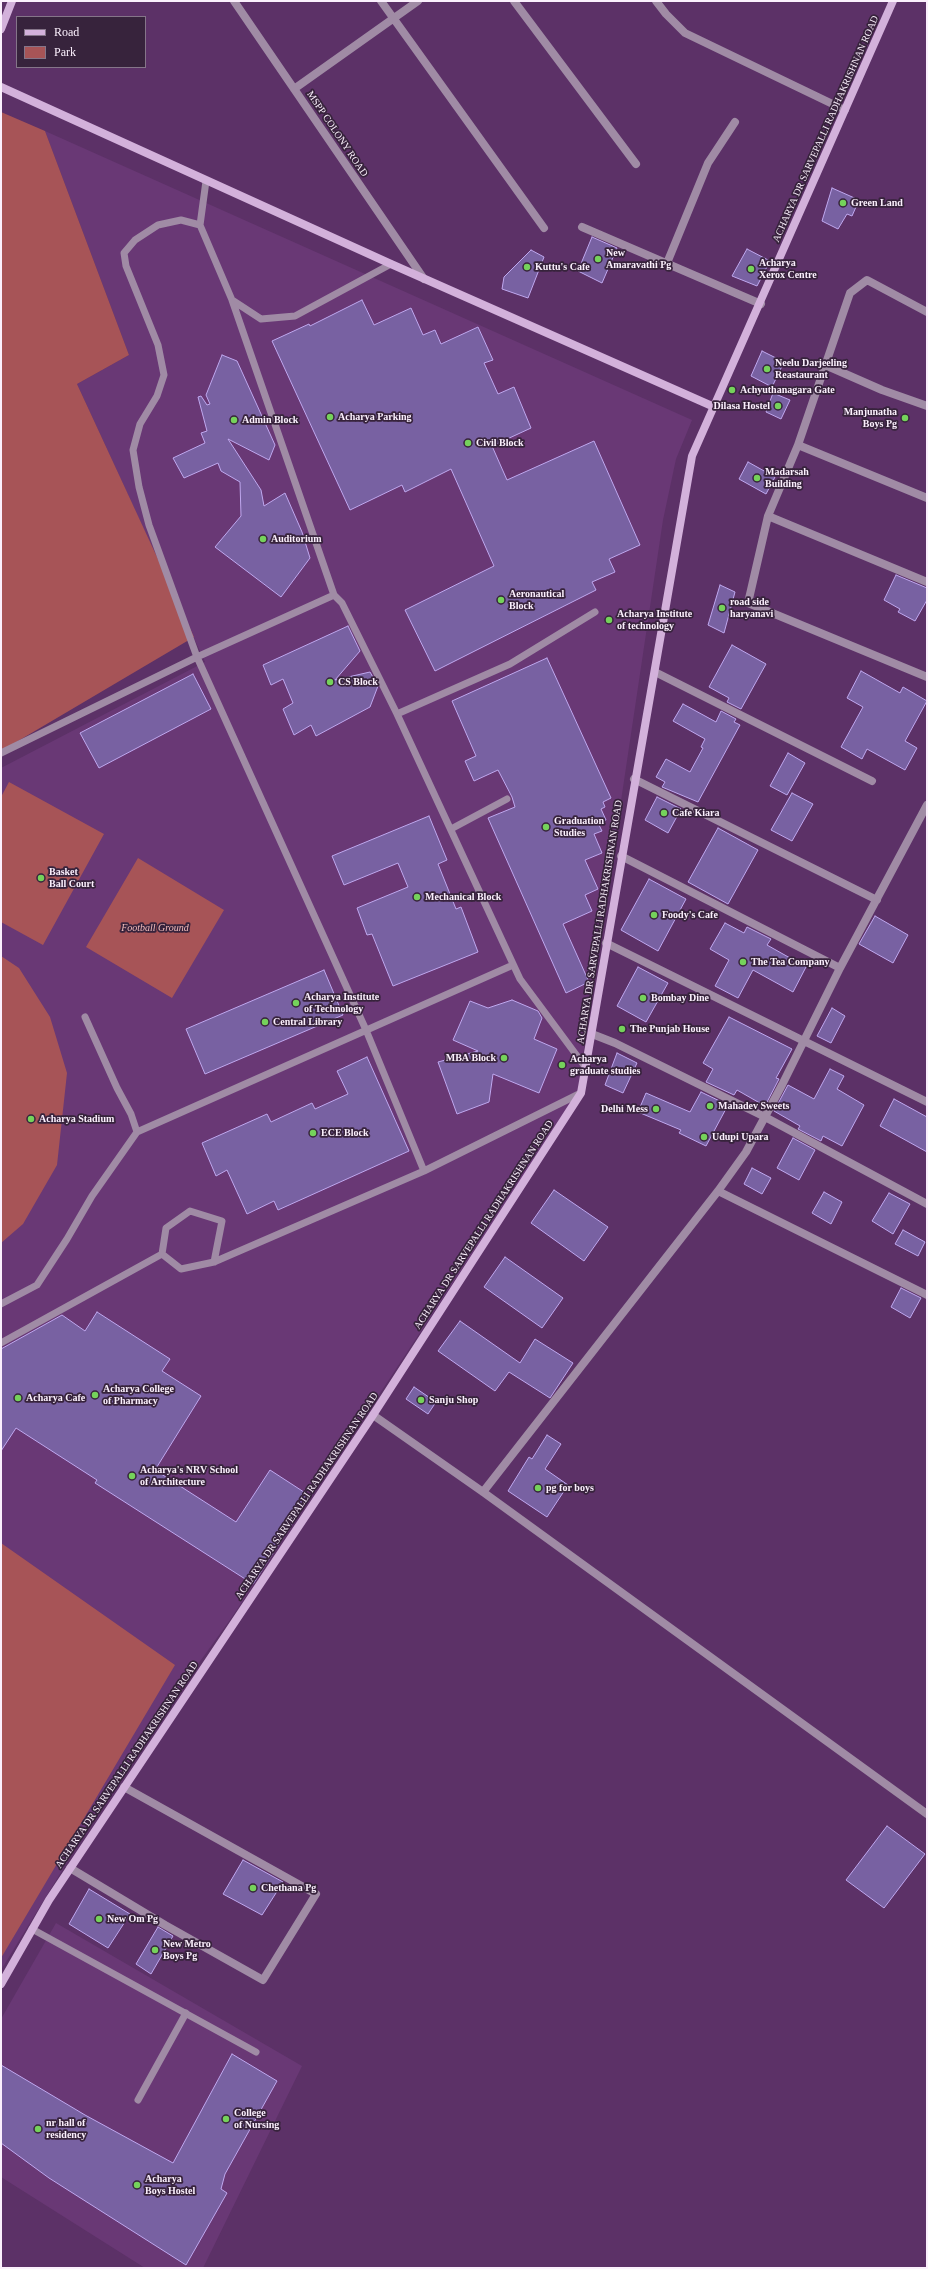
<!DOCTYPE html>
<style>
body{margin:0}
#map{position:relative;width:928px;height:2269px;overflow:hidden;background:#5c3167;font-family:Georgia,serif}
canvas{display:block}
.frame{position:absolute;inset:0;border:2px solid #fbf0fd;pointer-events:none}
.legend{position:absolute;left:16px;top:16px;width:130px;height:52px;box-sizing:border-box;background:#37233c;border:1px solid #857589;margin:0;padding:5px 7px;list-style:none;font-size:12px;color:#fbf0fd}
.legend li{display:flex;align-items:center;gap:8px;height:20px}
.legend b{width:20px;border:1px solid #857589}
</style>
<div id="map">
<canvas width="928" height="2269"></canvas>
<div class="frame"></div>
<ul class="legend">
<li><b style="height:5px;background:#d3b1db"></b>Road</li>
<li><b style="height:11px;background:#a75457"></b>Park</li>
</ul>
</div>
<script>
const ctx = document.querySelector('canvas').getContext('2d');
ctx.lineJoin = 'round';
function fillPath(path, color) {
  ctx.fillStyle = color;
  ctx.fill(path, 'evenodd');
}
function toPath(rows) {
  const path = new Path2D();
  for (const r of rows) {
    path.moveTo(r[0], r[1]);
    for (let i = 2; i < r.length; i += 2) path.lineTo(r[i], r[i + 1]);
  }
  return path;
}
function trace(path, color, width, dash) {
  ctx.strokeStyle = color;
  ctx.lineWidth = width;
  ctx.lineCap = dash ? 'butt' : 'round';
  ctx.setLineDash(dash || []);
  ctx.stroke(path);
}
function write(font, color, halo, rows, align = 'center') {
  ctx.font = font + ' Georgia,serif';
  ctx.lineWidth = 3.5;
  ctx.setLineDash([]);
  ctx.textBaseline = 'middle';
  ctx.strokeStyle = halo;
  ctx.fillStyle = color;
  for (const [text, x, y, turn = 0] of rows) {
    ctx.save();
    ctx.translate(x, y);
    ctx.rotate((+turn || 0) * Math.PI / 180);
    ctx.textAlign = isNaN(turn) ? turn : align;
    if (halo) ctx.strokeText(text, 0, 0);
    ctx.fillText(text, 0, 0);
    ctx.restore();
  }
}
fillPath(toPath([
 [45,131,692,420,676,459,663,520,577,1095,232,1617,136,1750,1,1970,1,768,205,662,77,384,129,355],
 [56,1923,302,2066,203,2268,145,2268,1,2177,1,2019]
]), '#693875');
fillPath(toPath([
 [1,112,45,131,129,355,77,384,194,637,1,751],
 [9,782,104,834,43,945,1,922,1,797],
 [138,858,224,910,172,998,86,947],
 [1,956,19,968,50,1017,67,1073,57,1165,23,1224,1,1243],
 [1,1543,175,1665,1,1958]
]), '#a75457');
const building = toPath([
 [832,188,859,200,852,216,847,214,838,229,822,221,832,188],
 [592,237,617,248,602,283,578,271,592,237],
 [747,249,770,261,757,286,732,276,747,249],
 [531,250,544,257,528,298,502,289,504,277,531,250],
 [362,300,374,325,411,308,423,335,435,330,441,344,478,327,493,360,484,363,498,394,514,387,531,428,492,446,507,480,594,441,640,545,609,559,615,572,592,582,596,590,435,671,405,610,494,566,451,469,405,492,402,485,350,510,272,341,309,324,310,326,362,300],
 [762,351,784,362,772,387,751,376,762,351],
 [222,355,237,361,275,445,269,460,228,439,261,490,264,506,285,493,302,532,310,558,281,597,215,547,241,516,240,482,221,471,218,463,184,478,173,458,205,443,201,433,207,431,198,397,201,396,207,405,210,404,206,395,222,355],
 [773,393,790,400,781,419,766,412,773,393],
 [748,462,775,477,766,494,739,479,748,462],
 [896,575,927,588,927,600,915,621,898,612,900,609,884,600,896,575],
 [720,585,735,592,724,633,708,625,720,585],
 [348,626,360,651,335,680,370,672,378,686,370,707,316,736,311,725,294,735,283,709,293,703,283,679,271,685,263,665,348,626],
 [732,645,766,664,741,709,727,702,729,698,709,687,732,645],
 [547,658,611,798,603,802,605,807,601,809,606,820,598,823,602,831,594,834,602,853,585,860,598,889,585,895,592,911,563,924,589,982,566,993,488,818,515,807,512,797,498,770,474,781,465,761,476,756,452,701,547,658],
 [861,671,900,693,903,687,927,701,905,741,917,748,905,770,867,749,862,759,841,747,863,707,847,698,861,671],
 [193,674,211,709,99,768,80,733,193,674],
 [683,704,716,722,721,711,736,719,734,722,740,725,698,802,662,787,665,782,656,777,666,759,690,772,703,748,701,747,705,739,673,721,683,704],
 [788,753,805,763,787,795,770,786,788,753],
 [792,793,813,804,792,841,771,830,792,793],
 [657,797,681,809,668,833,645,820,657,797],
 [429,816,447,860,438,864,456,909,461,907,478,952,393,986,372,934,367,935,357,908,408,887,398,863,344,885,332,856,429,816],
 [718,828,758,850,728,904,688,882,718,828],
 [649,879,686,899,658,951,621,930,649,879],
 [875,916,908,935,893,963,859,944,875,916],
 [725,923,744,933,747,927,771,939,767,945,806,967,793,992,753,970,738,998,715,986,729,960,710,949,725,923],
 [638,967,668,983,646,1022,617,1006,638,967],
 [324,970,343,1015,205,1074,186,1029,324,970],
 [512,1000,538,1011,542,1018,534,1039,557,1049,539,1093,493,1074,489,1102,457,1114,438,1062,478,1051,453,1040,470,1001,488,1008,512,1000],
 [832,1008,845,1016,831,1043,817,1036,832,1008],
 [729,1017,792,1049,776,1078,779,1079,765,1106,737,1090,734,1095,706,1082,713,1069,703,1063,729,1017],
 [617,1053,637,1063,623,1093,605,1085,617,1053],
 [367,1057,409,1151,278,1210,274,1201,247,1214,227,1170,216,1176,202,1143,267,1114,271,1122,312,1103,315,1109,348,1094,337,1071,367,1057],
 [830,1069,844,1076,837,1089,864,1105,842,1146,823,1136,821,1141,798,1129,800,1126,774,1111,788,1085,814,1099,830,1069],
 [701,1092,728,1105,706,1146,679,1133,681,1130,638,1112,646,1093,690,1112,701,1092],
 [894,1099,927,1117,927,1152,880,1126,894,1099],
 [793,1138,815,1150,799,1180,777,1168,793,1138],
 [752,1168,771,1178,762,1194,744,1184,752,1168],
 [554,1190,608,1227,584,1261,531,1223,554,1190],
 [824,1192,842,1202,831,1224,812,1213,824,1192],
 [889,1193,910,1204,893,1234,872,1221,889,1193],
 [903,1230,925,1242,918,1256,895,1244,903,1230],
 [505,1257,563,1298,542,1328,484,1287,505,1257],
 [901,1288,921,1298,910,1318,891,1307,901,1288],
 [97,1312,170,1359,162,1371,201,1396,155,1470,236,1522,270,1470,310,1496,253,1584,95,1483,97,1480,16,1428,1,1451,1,1349,62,1315,85,1331,97,1312],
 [460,1321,520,1363,535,1339,573,1363,550,1398,509,1372,495,1391,438,1351,460,1321],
 [414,1387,436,1402,428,1414,406,1399,414,1387],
 [547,1435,561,1444,545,1469,568,1485,547,1517,508,1491,529,1457,532,1459,547,1435],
 [887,1826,925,1854,884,1908,846,1880,887,1826],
 [243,1860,283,1882,262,1915,223,1894,243,1860],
 [89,1889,130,1914,108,1948,69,1924,89,1889],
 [158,1927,173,1936,151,1974,136,1964,158,1927],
 [232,2054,277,2081,225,2174,221,2189,227,2193,186,2265,49,2178,1,2143,1,2065,85,2115,173,2163,232,2054]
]);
fillPath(building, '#7861a2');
trace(building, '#bfa8ef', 1);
trace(toPath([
 [206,181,200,225,232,300,261,319,295,316,391,264],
 [200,225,181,220,158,225,135,240,124,253,126,266,158,345,164,375,157,396,140,424,133,450,139,487,149,525,197,657,366,1030,424,1171],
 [232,300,334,595],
 [397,714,510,664,595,612],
 [1,753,197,657,334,595,342,603,397,714,520,979,586,1068],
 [451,829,507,799],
 [85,1017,117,1088,131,1114,137,1132],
 [162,1254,166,1228,190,1211,222,1221,214,1262],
 [1,1304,37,1285,67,1239,92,1196,137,1132,513,965],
 [1,1343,162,1254,181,1269,214,1262,424,1171,581,1093],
 [32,1929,256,2052],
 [138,2100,186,2013]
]), '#a08ba5', 7);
trace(toPath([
 [234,1,424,279],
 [381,1,544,228],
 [514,1,636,164],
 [656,1,666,14,685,33,845,110],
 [294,89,418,1],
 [582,227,761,304],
 [667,263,708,163,735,122],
 [825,365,882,390,927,406],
 [798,445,927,498],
 [768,516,798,445,850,293,867,280,927,312],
 [927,582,768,516,748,603,927,677],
 [655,672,872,781],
 [634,779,877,900],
 [621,856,840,968],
 [606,943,927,1102],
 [592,1034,615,1043,765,1117,927,1204],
 [718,1191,927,1295],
 [373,1415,483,1492,927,1814],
 [483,1492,718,1191,746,1152,782,1085,840,968,927,805],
 [70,1868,165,1925,263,1980,316,1894,124,1787]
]), '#a08ba5', 8);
trace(toPath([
 [1,29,12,1],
 [1,87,391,264,712,406],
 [1,1984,49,1900,373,1415,581,1093,692,456,893,1]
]), '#d3b1db', 8);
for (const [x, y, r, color] of [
 [843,203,4,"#75d25b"],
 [598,259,4,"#75d25b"],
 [527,267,4,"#75d25b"],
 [751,269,4,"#75d25b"],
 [767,369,4,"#75d25b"],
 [732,390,4,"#75d25b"],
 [778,406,4,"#75d25b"],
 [330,417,4,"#75d25b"],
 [905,418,4,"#75d25b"],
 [234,420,4,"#75d25b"],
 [468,443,4,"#75d25b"],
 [757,478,4,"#75d25b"],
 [263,539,4,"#75d25b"],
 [501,600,4,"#75d25b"],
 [722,608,4,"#75d25b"],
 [609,620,4,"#75d25b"],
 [330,682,4,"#75d25b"],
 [664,813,4,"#75d25b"],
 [546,827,4,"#75d25b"],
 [41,878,4,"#75d25b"],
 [417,897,4,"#75d25b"],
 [654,915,4,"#75d25b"],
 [743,962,4,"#75d25b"],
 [643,998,4,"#75d25b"],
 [296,1003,4,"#75d25b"],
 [265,1022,4,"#75d25b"],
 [622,1029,4,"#75d25b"],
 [504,1058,4,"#75d25b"],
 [562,1065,4,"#75d25b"],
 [710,1106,4,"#75d25b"],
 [656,1109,4,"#75d25b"],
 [31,1119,4,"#75d25b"],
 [313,1133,4,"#75d25b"],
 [704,1137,4,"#75d25b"],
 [95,1395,4,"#75d25b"],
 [18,1398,4,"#75d25b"],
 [421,1400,4,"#75d25b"],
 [132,1476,4,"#75d25b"],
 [538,1488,4,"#75d25b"],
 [253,1888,4,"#75d25b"],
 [99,1919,4,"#75d25b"],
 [155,1950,4,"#75d25b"],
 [226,2119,4,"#75d25b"],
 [38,2129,4,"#75d25b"],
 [137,2185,4,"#75d25b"]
]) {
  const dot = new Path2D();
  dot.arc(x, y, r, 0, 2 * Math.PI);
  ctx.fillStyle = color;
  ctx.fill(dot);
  trace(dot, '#37233c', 1.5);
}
write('10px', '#fbf0fd', '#37233c', [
 ["ACHARYA DR SARVEPALLI RADHAKRISHNAN ROAD",826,129,-66],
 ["MSPP COLONY ROAD",337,134,56],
 ["ACHARYA DR SARVEPALLI RADHAKRISHNAN ROAD",600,922,-81],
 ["ACHARYA DR SARVEPALLI RADHAKRISHNAN ROAD",484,1225,-57],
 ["ACHARYA DR SARVEPALLI RADHAKRISHNAN ROAD",307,1496,-56],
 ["ACHARYA DR SARVEPALLI RADHAKRISHNAN ROAD",127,1765,-56]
]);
write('bold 10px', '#fbf0fd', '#37233c', [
 ["Green Land",851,203],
 ["New",606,253],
 ["Amaravathi Pg",606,265],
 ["Acharya",759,263],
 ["Xerox Centre",759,275],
 ["Kuttu's Cafe",535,267],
 ["Neelu Darjeeling",775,363],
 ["Reastaurant",775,375],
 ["Achyuthanagara Gate",740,390],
 ["Dilasa Hostel",770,406,"right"],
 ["Manjunatha",897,412,"right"],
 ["Boys Pg",897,424,"right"],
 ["Acharya Parking",338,417],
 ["Admin Block",242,420],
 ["Civil Block",476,443],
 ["Madarsah",765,472],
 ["Building",765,484],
 ["Auditorium",271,539],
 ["Aeronautical",509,594],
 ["Block",509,606],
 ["road side",730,602],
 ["haryanavi",730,614],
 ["Acharya Institute",617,614],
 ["of technology",617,626],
 ["CS Block",338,682],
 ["Cafe Kiara",672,813],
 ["Graduation",554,821],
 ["Studies",554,833],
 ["Basket",49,872],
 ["Ball Court",49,884],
 ["Mechanical Block",425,897],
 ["Foody's Cafe",662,915],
 ["The Tea Company",751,962],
 ["Acharya Institute",304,997],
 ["of Technology",304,1009],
 ["Bombay Dine",651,998],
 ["Central Library",273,1022],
 ["The Punjab House",630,1029],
 ["MBA Block",496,1058,"right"],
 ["Acharya",570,1059],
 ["graduate studies",570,1071],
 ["Mahadev Sweets",718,1106],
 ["Delhi Mess",648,1109,"right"],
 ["Acharya Stadium",39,1119],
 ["ECE Block",321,1133],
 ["Udupi Upara",712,1137],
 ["Acharya College",103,1389],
 ["of Pharmacy",103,1401],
 ["Acharya Cafe",26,1398],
 ["Sanju Shop",429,1400],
 ["Acharya's NRV School",140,1470],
 ["of Architecture",140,1482],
 ["pg for boys",546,1488],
 ["Chethana Pg",261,1888],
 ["New Om Pg",107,1919],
 ["New Metro",163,1944],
 ["Boys Pg",163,1956],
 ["College",234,2113],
 ["of Nursing",234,2125],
 ["nr hall of",46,2123],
 ["residency",46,2135],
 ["Acharya",145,2179],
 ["Boys Hostel",145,2191]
], 'left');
write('italic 10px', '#f2bcbb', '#37233c', [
 ["Football Ground",155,928]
]);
</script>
